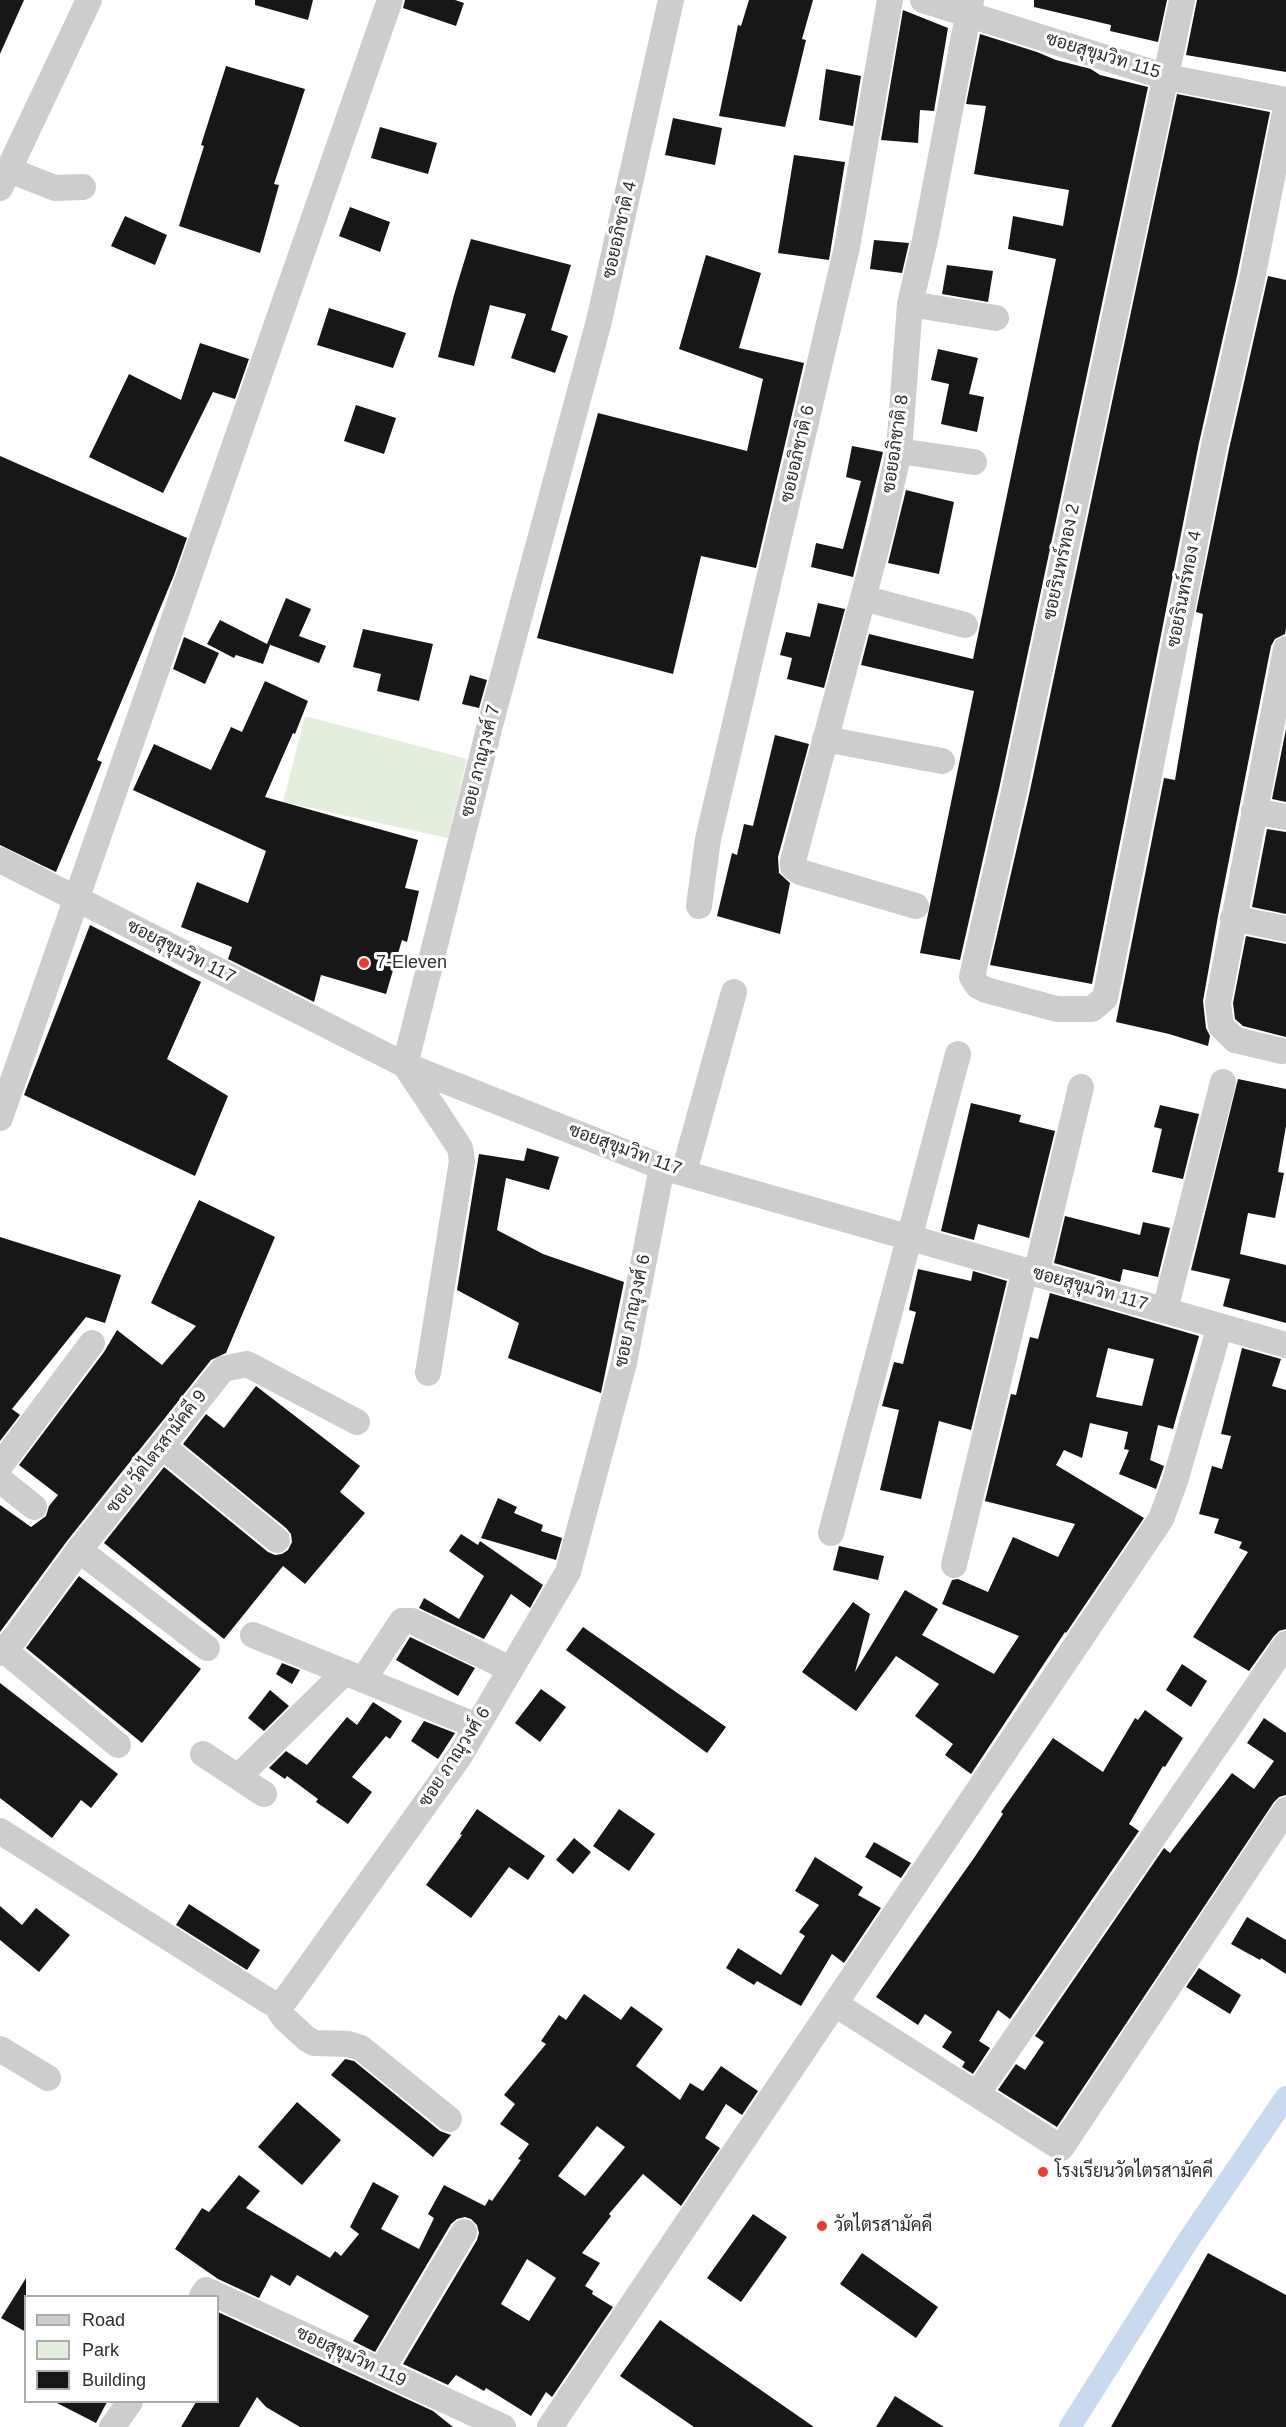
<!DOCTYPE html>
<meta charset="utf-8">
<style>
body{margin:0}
#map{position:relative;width:1286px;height:2427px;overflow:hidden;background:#fff;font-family:Helvetica,sans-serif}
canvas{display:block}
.legend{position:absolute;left:24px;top:2295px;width:195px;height:108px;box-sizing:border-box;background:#fff;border:2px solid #acacac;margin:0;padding:8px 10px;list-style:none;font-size:18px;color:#303030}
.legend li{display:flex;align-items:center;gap:12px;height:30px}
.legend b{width:30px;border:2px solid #acacac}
</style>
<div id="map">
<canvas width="1286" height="2427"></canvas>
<ul class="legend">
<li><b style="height:8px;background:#cdcdcd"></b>Road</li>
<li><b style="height:16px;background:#e4eedd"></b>Park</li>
<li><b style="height:16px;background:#171717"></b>Building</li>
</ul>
</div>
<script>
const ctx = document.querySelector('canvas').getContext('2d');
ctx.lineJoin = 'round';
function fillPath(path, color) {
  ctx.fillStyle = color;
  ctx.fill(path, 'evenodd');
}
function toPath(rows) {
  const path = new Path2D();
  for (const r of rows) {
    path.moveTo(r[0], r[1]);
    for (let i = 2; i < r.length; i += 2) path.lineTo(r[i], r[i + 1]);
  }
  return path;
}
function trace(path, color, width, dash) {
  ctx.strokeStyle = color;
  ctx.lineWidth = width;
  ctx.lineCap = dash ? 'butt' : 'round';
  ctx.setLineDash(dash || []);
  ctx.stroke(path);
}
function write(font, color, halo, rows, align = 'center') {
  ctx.font = font + ' Helvetica,Sarabun,sans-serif';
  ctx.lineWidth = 6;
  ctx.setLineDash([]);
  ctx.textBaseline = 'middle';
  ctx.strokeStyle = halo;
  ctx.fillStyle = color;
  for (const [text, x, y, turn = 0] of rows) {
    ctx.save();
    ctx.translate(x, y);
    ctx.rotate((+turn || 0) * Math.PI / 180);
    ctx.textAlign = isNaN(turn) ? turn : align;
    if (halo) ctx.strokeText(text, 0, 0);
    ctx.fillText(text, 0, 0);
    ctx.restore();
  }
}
fillPath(toPath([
 [305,716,467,759,448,838,283,802]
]), '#e4eedd');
trace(toPath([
 [1070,2427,1189,2239,1286,2097]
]), '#c9daee', 22);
fillPath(toPath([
 [0,0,24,0,0,54],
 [255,0,313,0,308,20,255,5],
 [405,0,455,0,464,3,456,26,403,8],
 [749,0,813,0,802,39,806,40,785,127,719,116,738,25,741,26],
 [1034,0,1167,0,1158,42,1110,31,1111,25,1034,7],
 [1197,0,1286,0,1286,72,1186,55],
 [903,10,948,28,934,111,920,110,918,143,881,140],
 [980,34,1037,52,1056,60,1091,69,1100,75,1148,87,999,789,960,960,920,953,974,691,861,665,869,634,973,659,1056,259,1008,249,1013,216,1063,226,1069,190,974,174,986,106,966,104],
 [226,66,305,89,274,184,279,185,260,253,179,226,204,146,201,145],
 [826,69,861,76,853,126,819,120],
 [1177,94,1270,112,1237,276,1199,443,1092,984,990,965,1029,795],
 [673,118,722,128,715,165,665,155],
 [380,127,437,143,428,174,371,158],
 [794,155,845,162,829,260,778,253],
 [350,207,390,222,380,252,339,236],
 [125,216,167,235,155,265,111,246],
 [471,239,571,265,551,330,568,336,555,373,511,358,526,314,490,305,474,366,438,357,454,295],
 [874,240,909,243,902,273,870,269],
 [706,255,761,273,739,348,804,363,756,568,701,556,673,674,537,638,598,413,747,451,763,379,679,349],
 [947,265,993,271,988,302,942,294],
 [1268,276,1286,280,1286,628,1285,634,1275,639,1271,646,1218,916,1203,1001,1206,1028,1210,1036,1208,1046,1169,1034,1116,1022,1164,778,1175,780,1203,614,1196,612,1229,449],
 [329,308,406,333,393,368,317,345],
 [200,343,249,359,235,399,213,392,163,493,89,457,129,374,181,400],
 [938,349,978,358,969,394,984,397,977,432,941,424,949,384,931,380],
 [356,405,396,418,384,454,344,441],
 [852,446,883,452,853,577,811,567,816,543,843,549,861,481,846,477],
 [0,456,187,538,174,575,97,760,102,762,56,872,0,845],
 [906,490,954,502,939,574,888,563],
 [286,598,311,609,299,636,326,646,319,663,268,644,270,645,263,664,236,655,234,658,207,644,220,620,267,644],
 [818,603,845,609,824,688,787,679,792,658,780,655,786,632,810,637],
 [363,629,433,644,419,701,377,691,381,674,353,667],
 [184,637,219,653,205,684,173,669],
 [470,675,487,680,479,708,462,704],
 [265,681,308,701,295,734,293,733,265,797,418,840,405,888,419,891,407,942,402,940,386,994,321,975,314,1002,228,959,232,947,181,927,197,882,248,903,266,851,133,790,154,744,211,770,231,727,242,732],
 [1286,729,1286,802,1272,799],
 [775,735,809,744,778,857,779,873,790,883,780,934,717,916,732,853,737,855,744,824,753,826],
 [1267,829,1286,832,1286,914,1252,907],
 [90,925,201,982,167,1059,228,1096,195,1176,24,1095],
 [1246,936,1286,944,1286,1037,1243,1026,1235,1019,1233,1003],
 [1238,1079,1286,1089,1286,1126,1278,1172,1284,1173,1275,1218,1248,1213,1240,1254,1286,1265,1286,1323,1223,1306,1230,1279,1191,1270],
 [971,1103,1021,1115,1019,1122,1055,1131,1029,1238,978,1224,974,1240,941,1231],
 [1160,1105,1199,1114,1183,1179,1152,1172,1162,1129,1154,1127],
 [527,1148,559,1157,549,1190,506,1178,497,1230,543,1254,624,1282,601,1393,508,1358,519,1323,457,1290,479,1154,524,1161],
 [199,1200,275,1237,226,1353,211,1360,67,1541,0,1632,0,1505,31,1527,46,1516,49,1506,58,1495,19,1465,104,1352,117,1330,162,1365,196,1326,151,1303],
 [1065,1216,1140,1235,1143,1222,1170,1228,1158,1277,1123,1269,1120,1282,1054,1263],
 [0,1237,121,1275,105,1323,86,1317,12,1409,20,1415,0,1441],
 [918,1269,971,1281,973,1271,1007,1281,971,1430,939,1421,921,1499,880,1490,899,1410,882,1406,894,1362,903,1364,916,1312,909,1310],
 [1050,1293,1199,1336,1173,1429,1158,1425,1150,1460,1164,1466,1156,1489,1119,1474,1129,1450,1124,1449,1128,1432,1090,1423,1082,1458,1064,1450,1056,1465,1144,1518,1066,1633,1065,1632,971,1774,945,1755,953,1744,915,1716,939,1684,896,1656,856,1711,802,1672,853,1602,870,1614,855,1672,905,1590,938,1609,922,1635,994,1674,1019,1636,942,1604,952,1580,958,1579,988,1592,1013,1537,1058,1557,1075,1524,985,1501,1011,1394,1016,1395,1030,1337,1038,1339],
 [1108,1348,1154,1359,1142,1406,1096,1397],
 [1242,1348,1281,1359,1272,1386,1286,1390,1286,1629,1279,1631,1274,1636,1249,1671,1193,1637,1248,1552,1239,1548,1242,1542,1214,1533,1219,1519,1199,1514,1212,1466,1222,1469,1231,1436,1221,1434],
 [256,1386,360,1466,340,1492,365,1513,305,1584,283,1566,224,1639,104,1543,164,1467,268,1552,275,1555,282,1554,288,1550,292,1542,291,1534,286,1528,183,1444,206,1414,224,1428],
 [498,1498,517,1507,514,1513,543,1525,541,1531,562,1538,556,1560,481,1538],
 [461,1534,478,1545,480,1541,543,1585,530,1608,511,1594,484,1639,419,1608,424,1598,459,1619,484,1576,449,1551],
 [839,1546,884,1556,878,1580,833,1570],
 [79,1576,201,1669,142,1743,26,1648],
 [583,1627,726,1727,707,1753,566,1650],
 [410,1637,475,1668,458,1696,396,1660],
 [282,1663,300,1670,292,1684,276,1674],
 [1182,1664,1207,1681,1191,1707,1166,1690],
 [0,1683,118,1774,91,1808,81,1800,52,1838,0,1798],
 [541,1689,566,1707,540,1742,515,1723],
 [270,1690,289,1706,264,1731,248,1718],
 [373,1702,402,1721,390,1739,386,1736,352,1777,372,1792,348,1824,316,1802,318,1799,287,1776,285,1779,269,1768,286,1751,307,1765,347,1717,357,1725],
 [1145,1710,1183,1738,1165,1767,1163,1766,1129,1824,1139,1831,1010,2019,998,2010,979,2041,990,2048,973,2074,962,2067,965,2062,942,2047,952,2032,925,2014,918,2025,876,1997,976,1855,1003,1814,1001,1812,1053,1738,1103,1772,1135,1718,1138,1720],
 [1264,1718,1286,1733,1286,1795,1279,1797,1274,1802,1057,2127,998,2090,1016,2064,1025,2070,1044,2042,1035,2036,1164,1848,1170,1853,1232,1773,1254,1789,1274,1761,1247,1743],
 [424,1721,455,1733,438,1759,411,1741],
 [477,1809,545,1856,528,1880,509,1867,471,1918,426,1885,462,1835,460,1834],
 [619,1809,655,1834,629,1871,593,1846],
 [574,1838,591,1852,573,1874,556,1860],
 [874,1842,911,1863,901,1878,865,1857],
 [815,1857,863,1887,858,1895,881,1908,844,1963,832,1954,801,2006,757,1981,754,1985,726,1968,738,1948,781,1975,805,1936,799,1932,819,1905,795,1891],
 [189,1904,260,1950,247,1970,176,1925],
 [0,1906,22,1925,36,1908,70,1935,39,1972,0,1940],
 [1247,1917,1286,1940,1286,1974,1261,1958,1260,1960,1231,1944],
 [1199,1968,1241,1995,1230,2014,1186,1987],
 [584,1994,621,2020,631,2006,663,2029,636,2066,680,2100,690,2083,703,2091,721,2066,758,2091,742,2115,726,2104,705,2138,720,2148,681,2206,643,2174,609,2214,611,2216,582,2253,600,2263,585,2286,593,2291,592,2294,613,2307,552,2397,546,2392,531,2416,486,2388,484,2391,456,2375,448,2385,403,2364,477,2240,479,2233,477,2225,471,2219,465,2217,457,2219,451,2224,375,2352,353,2341,369,2316,297,2275,290,2286,271,2275,259,2298,218,2279,175,2249,202,2208,209,2212,239,2175,260,2191,246,2208,330,2258,335,2251,341,2256,359,2234,350,2227,373,2182,399,2196,381,2229,419,2249,434,2218,428,2214,444,2185,485,2206,489,2199,492,2201,521,2160,518,2159,529,2144,500,2124,515,2104,504,2095,546,2044,541,2041,559,2015,566,2020],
 [597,2126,625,2147,585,2196,558,2176],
 [527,2259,556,2278,529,2321,501,2304],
 [345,2059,354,2061,440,2131,451,2135,433,2157,331,2075],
 [297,2102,341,2140,302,2185,258,2147],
 [753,2214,787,2237,741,2302,707,2278],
 [862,2253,938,2307,916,2338,840,2284],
 [1208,2253,1286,2295,1286,2427,1111,2427],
 [26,2278,26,2332,1,2318],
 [218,2312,433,2411,453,2427,300,2427,266,2407,257,2397,239,2427,181,2427,196,2402,218,2402],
 [660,2320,814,2427,694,2427,620,2376],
 [895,2396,944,2427,876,2427],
 [55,2402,107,2402,96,2423]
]), '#171717');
trace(toPath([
 [923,0,1166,77,1286,100],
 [1182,0,1014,792,972,977,978,986,986,990,1057,1009,1092,1009,1105,998,1214,446,1252,279,1286,107],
 [9,170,55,188,83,187],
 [0,188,89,0],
 [910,304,996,318],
 [899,451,974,462],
 [863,598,965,625],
 [825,739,942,761],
 [1254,811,1286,817],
 [0,860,405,1065,662,1167,1286,1345],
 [699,906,708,839,847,247,890,0],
 [916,906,800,872,793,867,793,861,882,527,899,451,910,304,926,235,971,0],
 [1233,918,1286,929],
 [1282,1051,1235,1040,1221,1026,1218,1003,1286,649],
 [0,1118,390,0],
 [684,1172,734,992],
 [1036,1274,1081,1087],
 [1165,1310,1223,1082],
 [428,1373,462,1161,460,1148,405,1065,490,725,599,321,671,0],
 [162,1446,277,1540],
 [0,1466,92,1343],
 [0,1480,34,1507],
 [831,1533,958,1054],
 [79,1550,207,1648],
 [954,1565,1025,1270],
 [253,1635,477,1726],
 [3,1649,118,1745],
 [0,1653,15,1638,79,1550,223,1369,247,1364,357,1422],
 [363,1680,402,1621,412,1621,510,1669],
 [203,1754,238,1777,345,1672],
 [238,1777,264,1794],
 [0,1831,270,2002,279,2004,286,1999,459,1757,568,1572,624,1363,662,1167],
 [279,2004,280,2012,285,2019,307,2039,314,2043,349,2044,361,2048,449,2119],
 [835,2004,1061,2148,1286,1810],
 [0,2049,48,2078],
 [977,2094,1286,1644],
 [202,2296,206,2290,503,2427],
 [381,2371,464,2232],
 [112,2427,130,2402],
 [550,2427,1161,1519,1175,1481,1220,1326]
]), '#cdcdcd', 26);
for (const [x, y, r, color] of [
 [364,963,6,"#f03b2a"],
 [1043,2172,6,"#f03b2a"],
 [822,2226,6,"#f03b2a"]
]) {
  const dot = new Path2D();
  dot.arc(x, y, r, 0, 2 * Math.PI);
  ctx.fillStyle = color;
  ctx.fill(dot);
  trace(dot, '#fff', 2);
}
write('18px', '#303030', '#fff', [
 ["ซอยสุขุมวิท 115",1103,56,17],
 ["ซอยอภิชาติ 4",620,230,-77],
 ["ซอยอภิชาติ 8",896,444,-82],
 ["ซอยอภิชาติ 6",798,454,-77],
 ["ซอยรินทร์ทอง 2",1062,562,-78],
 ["ซอยรินทร์ทอง 4",1185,589,-79],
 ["ซอย ภาณุวงศ์ 7",481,761,-76],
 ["ซอยสุขุมวิท 117",181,952,27],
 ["ซอยสุขุมวิท 117",625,1150,20],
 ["ซอยสุขุมวิท 117",1090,1289,16],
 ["ซอย ภาณุวงศ์ 6",633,1311,-78],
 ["ซอย วัดไตรสามัคคี 9",157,1452,-52],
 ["ซอย ภาณุวงศ์ 6",455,1757,-57],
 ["ซอยสุขุมวิท 119",351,2357,25]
]);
write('18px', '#303030', '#fff', [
 ["7-Eleven",376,963],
 ["โรงเรียนวัดไตรสามัคคี",1055,2172],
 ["วัดไตรสามัคคี",834,2226]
], 'left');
</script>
